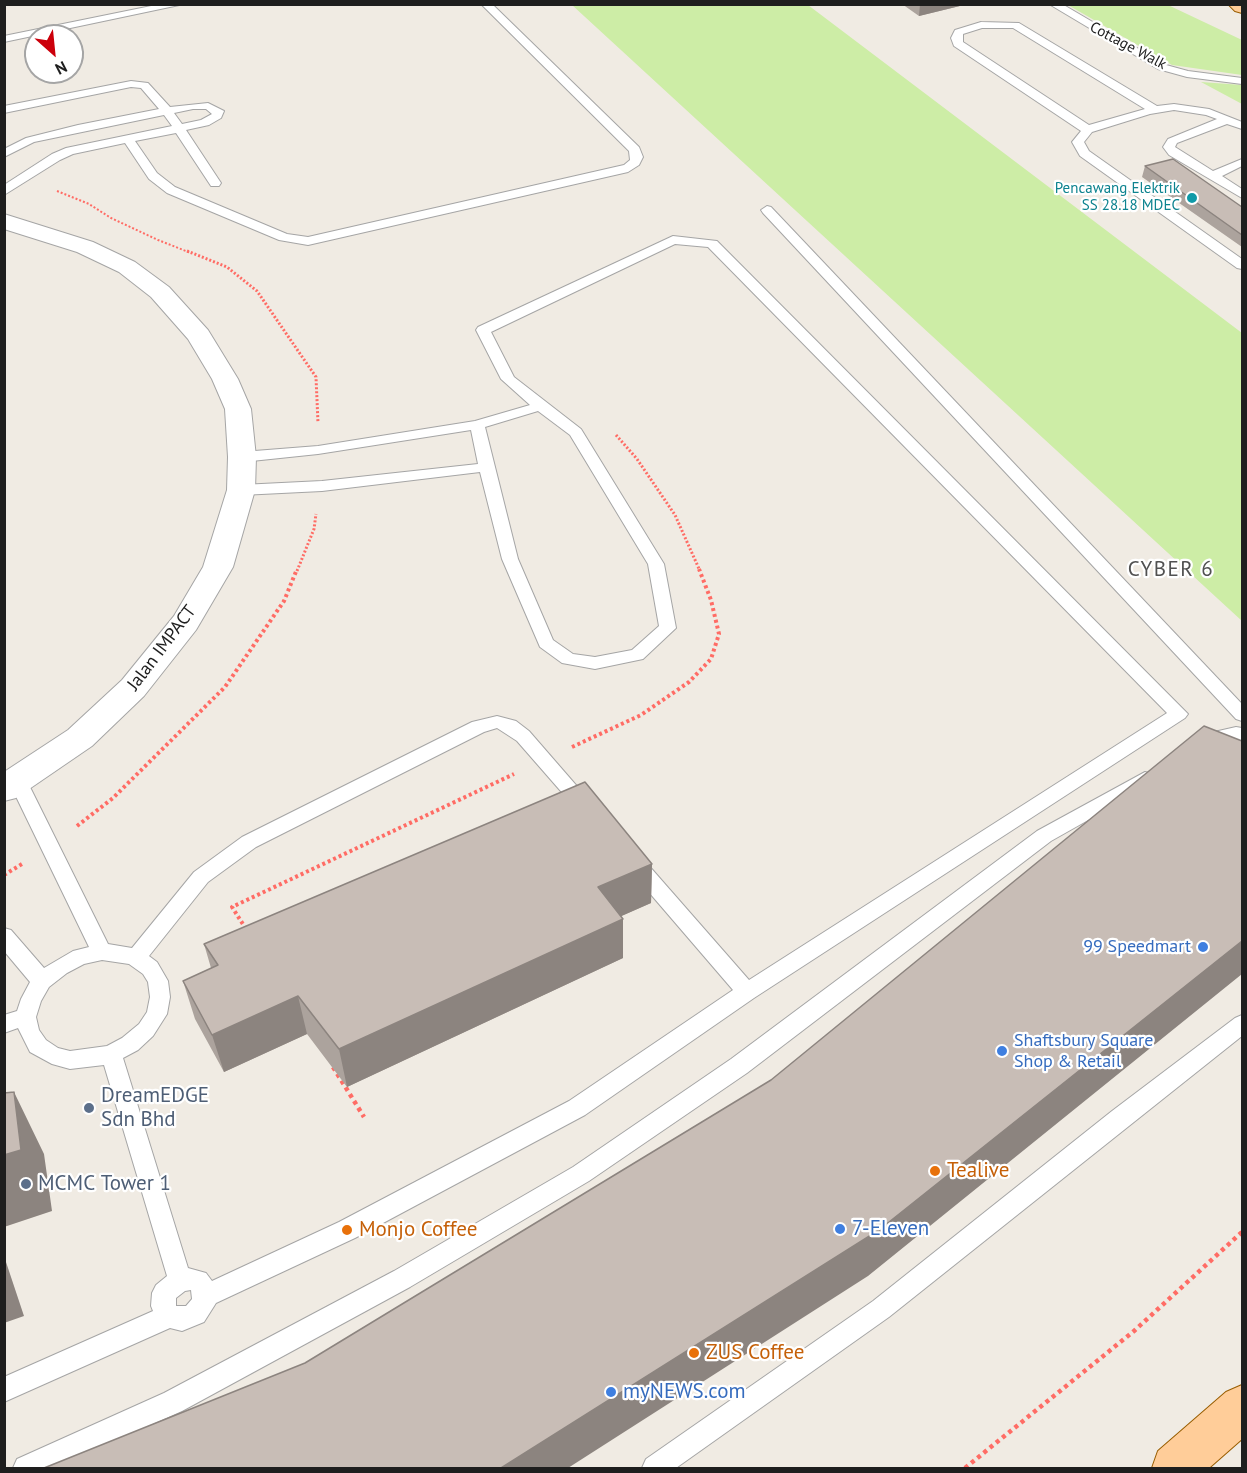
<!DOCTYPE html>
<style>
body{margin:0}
#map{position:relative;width:1247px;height:1473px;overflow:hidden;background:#f0ebe3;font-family:"PT Sans",sans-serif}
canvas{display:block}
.frame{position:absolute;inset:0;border:6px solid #1e1e1e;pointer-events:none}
.north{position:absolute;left:24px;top:24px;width:60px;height:60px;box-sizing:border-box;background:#fff;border:2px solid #a5a5a5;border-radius:50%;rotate:153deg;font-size:16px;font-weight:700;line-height:24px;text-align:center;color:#1e1e1e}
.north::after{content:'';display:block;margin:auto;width:21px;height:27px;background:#cc000b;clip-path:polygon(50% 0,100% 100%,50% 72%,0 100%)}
</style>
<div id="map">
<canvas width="1247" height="1473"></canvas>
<div class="frame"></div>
<div class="north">N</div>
</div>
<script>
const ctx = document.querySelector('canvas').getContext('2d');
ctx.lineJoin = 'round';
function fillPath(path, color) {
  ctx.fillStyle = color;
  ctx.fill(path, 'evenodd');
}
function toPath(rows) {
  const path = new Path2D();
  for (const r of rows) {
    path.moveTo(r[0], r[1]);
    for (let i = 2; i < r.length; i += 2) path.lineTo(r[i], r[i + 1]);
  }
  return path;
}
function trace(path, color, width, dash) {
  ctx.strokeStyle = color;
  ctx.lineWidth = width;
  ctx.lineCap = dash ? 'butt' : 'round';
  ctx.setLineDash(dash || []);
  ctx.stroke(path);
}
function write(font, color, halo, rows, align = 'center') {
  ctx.font = font + ' "PT Sans",sans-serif';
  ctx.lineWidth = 4.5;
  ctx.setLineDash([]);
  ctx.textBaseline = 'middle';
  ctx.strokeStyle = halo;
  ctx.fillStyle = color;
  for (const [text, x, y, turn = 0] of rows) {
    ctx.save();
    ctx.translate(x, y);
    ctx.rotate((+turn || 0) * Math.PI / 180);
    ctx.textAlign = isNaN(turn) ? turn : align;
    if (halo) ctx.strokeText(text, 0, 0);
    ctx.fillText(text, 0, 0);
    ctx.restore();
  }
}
fillPath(toPath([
 [572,5,808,5,1242,333,1242,621],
 [1068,5,1168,5,1242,40,1242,75,1172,65],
 [1201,82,1242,85,1242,104]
]), '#cdeda6');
const service = toPath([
 [161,4,184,4,4,42,4,36,161,4],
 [481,4,492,4,639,147,643,157,639,165,628,172,308,245,279,240,167,193,149,179,125,143,73,154,60,160,4,195,4,185,52,154,66,148,172,126,164,115,34,142,4,157,4,149,26,138,78,125,159,109,141,88,131,87,4,113,4,106,131,81,148,83,170,107,208,103,224,111,221,118,209,125,186,130,221,183,219,186,211,186,176,133,135,141,157,173,175,187,287,234,308,237,624,165,630,160,629,151,481,4],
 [193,109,206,109,212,114,201,120,182,124,174,113,193,109],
 [1049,4,1062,4,1166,65,1188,71,1242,78,1242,84,1187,77,1158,69,1049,4],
 [981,22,1019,23,1157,106,1174,104,1209,109,1242,122,1242,129,1227,124,1177,143,1175,147,1213,171,1242,159,1242,166,1222,176,1242,189,1242,198,1169,155,1163,147,1168,139,1217,119,1206,115,1174,110,1150,114,1092,132,1084,142,1089,151,1242,259,1242,269,1237,268,1080,156,1072,142,1081,131,954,46,951,38,955,30,981,22],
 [982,28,1013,28,1145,109,1089,125,963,42,963,34,982,28],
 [767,206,771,207,1242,704,1242,721,1236,719,763,213,761,210,767,206],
 [673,236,717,241,1188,714,1185,718,754,998,585,1115,355,1238,216,1303,204,1322,182,1331,170,1328,4,1402,4,1377,153,1311,151,1306,152,1293,156,1285,167,1276,104,1065,70,1069,52,1064,30,1052,18,1028,4,1033,4,1015,17,1011,21,999,30,982,4,951,4,928,11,930,44,968,73,951,89,947,8,780,10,775,17,773,24,775,108,944,132,948,194,872,242,837,472,722,497,716,516,721,529,731,595,807,593,812,586,814,579,812,517,741,497,728,484,732,256,847,208,882,149,956,157,962,168,981,170,997,167,1014,153,1036,138,1050,123,1058,188,1268,206,1273,212,1281,339,1222,569,1101,733,990,629,869,626,864,629,859,636,857,643,859,749,980,1167,713,708,247,675,244,491,332,514,377,581,429,664,564,676,628,643,659,595,669,562,663,540,647,502,559,480,472,322,491,241,495,233,490,241,485,322,481,478,464,471,430,318,454,242,462,234,457,242,452,318,446,475,421,530,405,501,379,476,330,478,327,673,236],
 [538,411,570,435,648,564,659,626,632,650,595,657,573,654,553,640,518,559,485,427,538,411],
 [102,960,129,964,143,974,148,982,150,997,147,1012,139,1024,122,1038,107,1046,70,1051,58,1048,46,1040,39,1030,36,1017,41,1001,49,987,67,973,84,964,102,960],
 [191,1290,192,1299,186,1306,176,1306,176,1298,185,1291,191,1290],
 [1236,727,1242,728,1242,740,1225,742,1206,752,1200,750,1197,745,1200,740,1214,732,1236,727],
 [1145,772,1152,774,1154,779,1152,784,1051,841,747,1073,589,1181,410,1287,182,1411,54,1468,13,1468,17,1459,164,1393,394,1271,573,1167,731,1059,1037,831,1145,772],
 [1242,1015,1242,1036,889,1317,676,1468,642,1468,646,1459,873,1301,1112,1111,1235,1018,1242,1015]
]);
const tertiary = toPath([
 [4,214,93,242,135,262,169,287,208,330,238,379,251,409,256,457,255,490,233,567,196,630,144,696,92,746,16,798,4,801,4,772,68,730,122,680,174,616,203,567,227,490,228,457,225,409,212,379,188,339,151,297,119,272,77,252,4,229,4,214]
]);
const primary = toPath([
 [1228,4,1242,4,1242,13,1235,11,1228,4],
 [1242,1385,1242,1439,1209,1468,1152,1468,1158,1451,1226,1392,1242,1385]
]);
trace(service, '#a5a5a5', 2);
trace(tertiary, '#a5a5a5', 2);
trace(primary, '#985d00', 2);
trace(toPath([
 [57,191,89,204,111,218,158,240,191,253]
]), '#ff6c65', 2, [2, 2]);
trace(toPath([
 [187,251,227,267,257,291,316,377,318,423],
 [616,435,637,459,675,515,700,571],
 [297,571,314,529,316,514]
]), '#ff6c65', 3, [2, 2]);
trace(toPath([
 [572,747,641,715,689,682,711,659,719,634,711,600,699,569],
 [77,826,113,798,225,687,284,601,297,569],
 [4,875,22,864],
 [246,929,232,907,514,774]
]), '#ff6c65', 4, [3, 3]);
trace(toPath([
 [333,1067,364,1117],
 [965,1468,1134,1331,1242,1232]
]), '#ff6c65', 4.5, [4, 4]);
fillPath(service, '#fff');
fillPath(tertiary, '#fff');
fillPath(primary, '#ffcd99');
fillPath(toPath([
 [902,4,968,4,919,16],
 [1145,166,1242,207,1242,247,1142,177],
 [652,864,651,903,621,916,623,958,347,1087,307,1034,224,1072,195,1019,183,981,211,968,204,944]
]), '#aca39d');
fillPath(toPath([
 [920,4,968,4,919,16],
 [652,864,651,903,599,926,598,887],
 [623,919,623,958,347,1087,339,1049],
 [1242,941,1242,974,868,1276,568,1468,501,1468],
 [298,996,307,1034,224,1072,212,1035],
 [14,1092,44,1154,52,1211,4,1227,4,1155],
 [4,1256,24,1316,4,1323]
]), '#8c847f');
const building = toPath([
 [1173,159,1242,207,1242,235,1145,166,1173,159],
 [1204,726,1242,741,1242,941,879,1230,501,1468,44,1468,305,1363,771,1080,1204,726],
 [585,782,652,864,598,887,623,919,339,1049,298,996,212,1035,183,981,218,965,204,944,585,782],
 [14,1092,21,1150,4,1155,4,1093,14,1092]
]);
fillPath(building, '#c8bdb6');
trace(building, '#8c847f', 1.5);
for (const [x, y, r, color] of [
 [1192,198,6,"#0f9aa8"],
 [1203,947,6,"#3f7fe0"],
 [1002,1051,6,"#3f7fe0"],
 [89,1108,6,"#5c6f8a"],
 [935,1171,6,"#e8710a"],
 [26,1184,6,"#5c6f8a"],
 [840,1229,6,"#3f7fe0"],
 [347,1230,6,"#e8710a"],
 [694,1353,6,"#e8710a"],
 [611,1392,6,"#3f7fe0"]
]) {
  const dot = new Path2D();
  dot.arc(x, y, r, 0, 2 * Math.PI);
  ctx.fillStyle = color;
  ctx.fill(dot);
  trace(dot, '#fff', 2);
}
write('15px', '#1e1e1e', '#fff', [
 ["Cottage Walk",1128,46,28]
]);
write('15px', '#0d838f', '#fff', [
 ["Pencawang Elektrik",1180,189],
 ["SS 28.18 MDEC",1180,206]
], 'right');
write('18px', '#1e1e1e', '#fff', [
 ["Jalan IMPACT",162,648,-53]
]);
write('18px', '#366cbe', '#fff', [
 ["99 Speedmart",1191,947],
 ["Shaftsbury Square",1014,1041,"left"],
 ["Shop & Retail",1014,1062,"left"]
], 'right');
ctx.letterSpacing = '1.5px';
write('21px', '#515151', '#fff', [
 ["CYBER 6",1171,570]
]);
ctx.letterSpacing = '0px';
write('21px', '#4e5e75', '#fff', [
 ["DreamEDGE",101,1096],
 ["Sdn Bhd",101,1120],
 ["MCMC Tower 1",38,1184]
], 'left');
write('21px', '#c56008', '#fff', [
 ["Tealive",947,1171],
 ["Monjo Coffee",359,1230],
 ["ZUS Coffee",706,1353]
], 'left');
write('21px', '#366cbe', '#fff', [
 ["7-Eleven",852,1229],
 ["myNEWS.com",623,1392]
], 'left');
</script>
